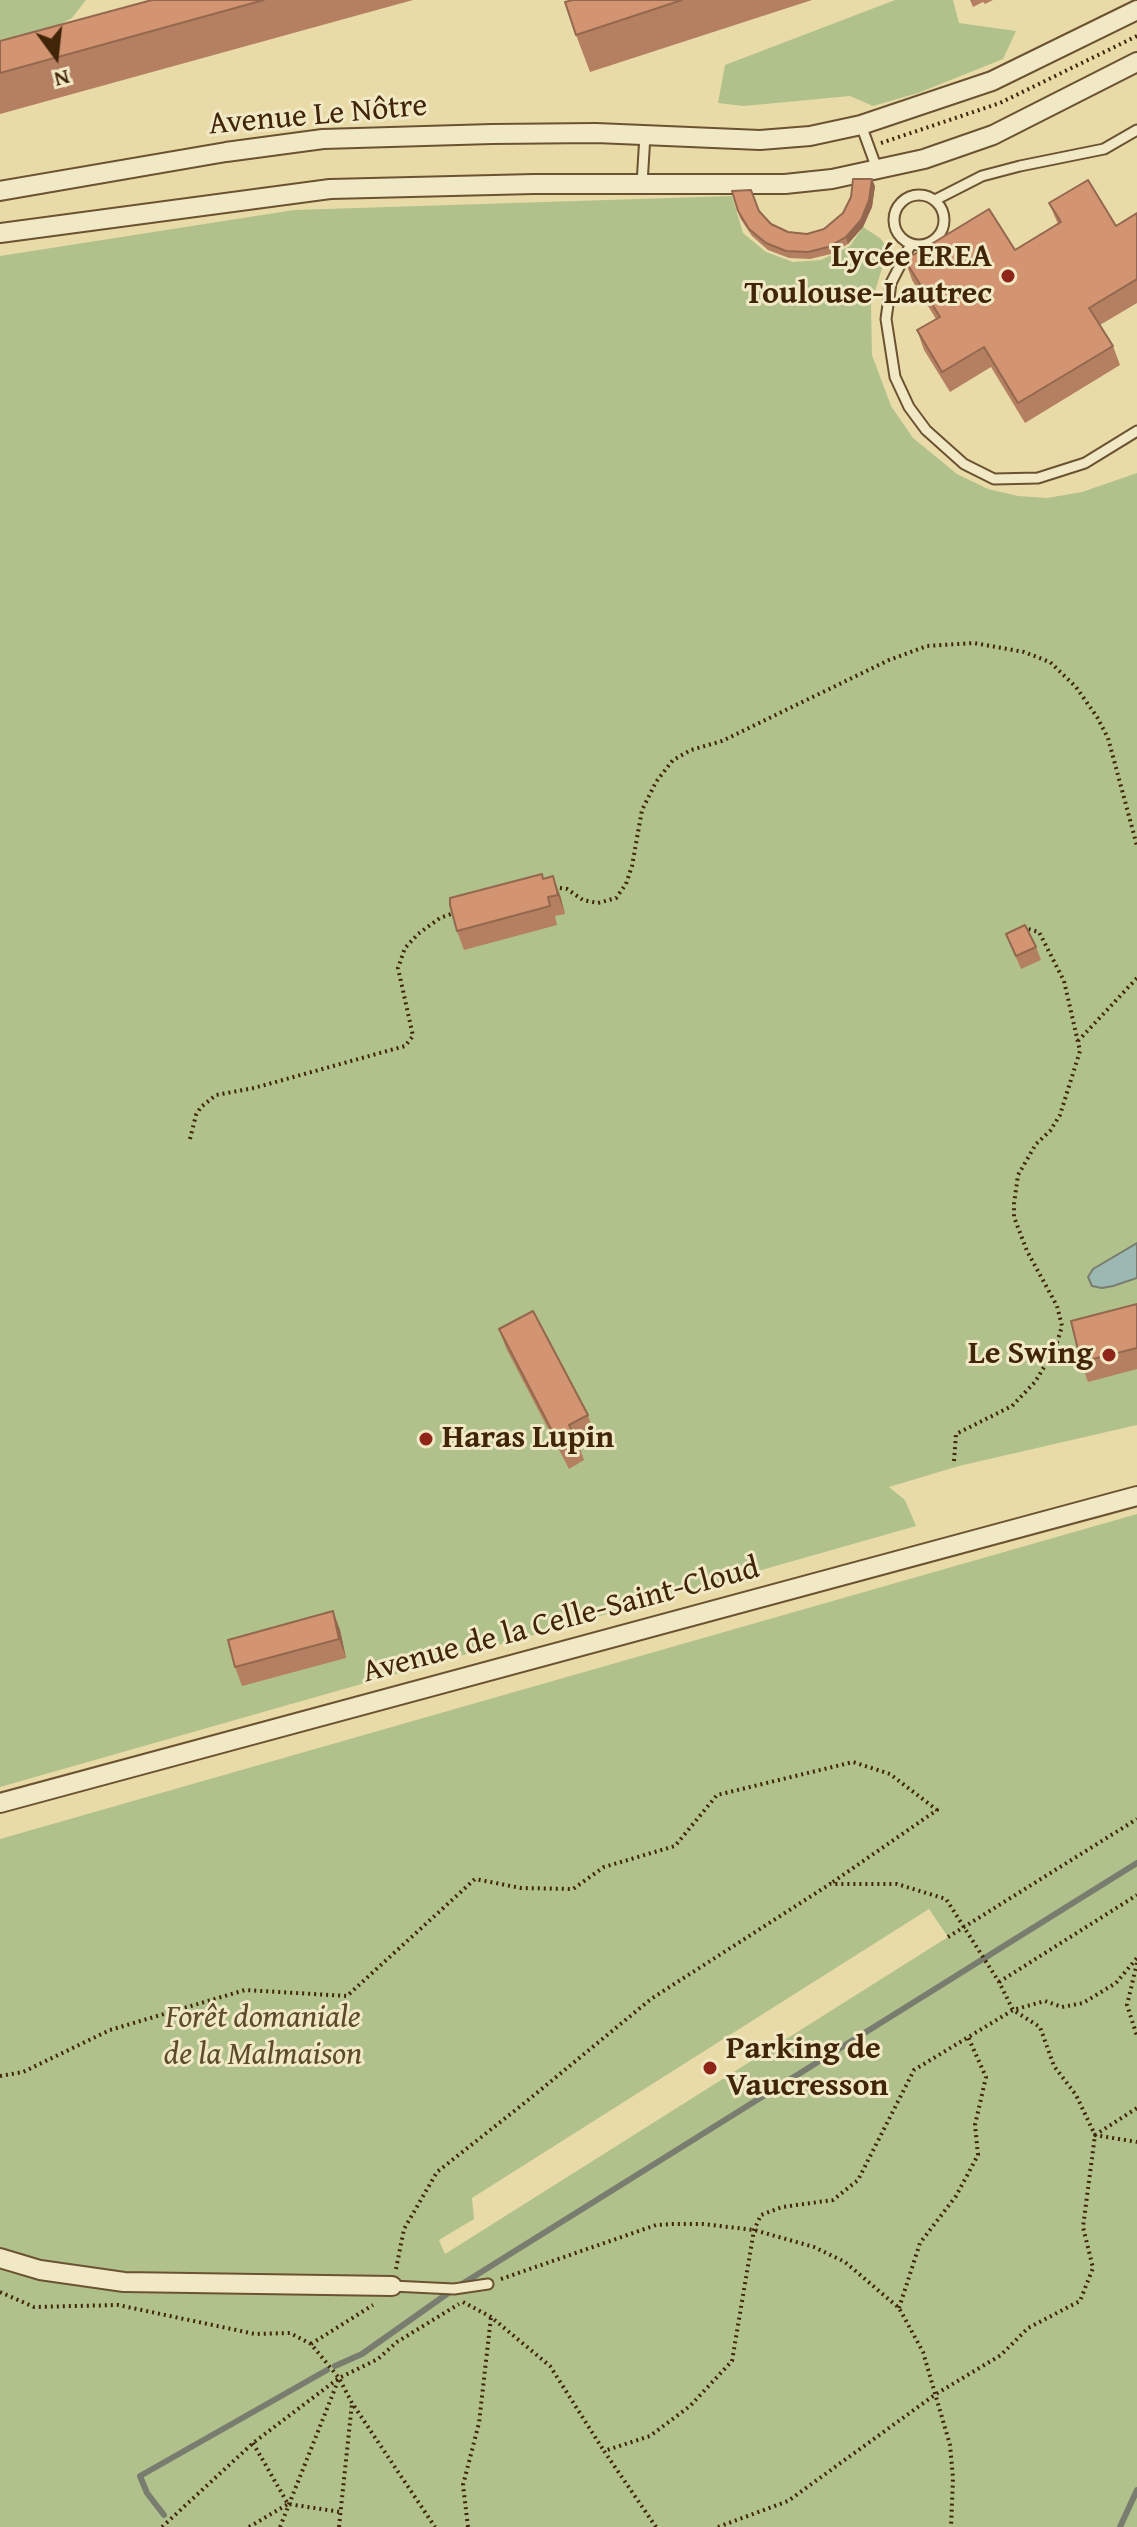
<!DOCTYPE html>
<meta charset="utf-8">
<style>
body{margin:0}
#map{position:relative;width:1137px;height:2527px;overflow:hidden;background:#e9dba8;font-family:"Gentium Book Plus",serif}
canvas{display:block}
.north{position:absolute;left:16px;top:16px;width:80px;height:80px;-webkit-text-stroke:6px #f1e8c6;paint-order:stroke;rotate:165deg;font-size:22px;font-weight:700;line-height:32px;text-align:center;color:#412508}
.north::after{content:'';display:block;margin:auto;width:28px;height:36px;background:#412508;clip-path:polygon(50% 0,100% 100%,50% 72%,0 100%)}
</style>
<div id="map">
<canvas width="1137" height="2527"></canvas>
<div class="north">N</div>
</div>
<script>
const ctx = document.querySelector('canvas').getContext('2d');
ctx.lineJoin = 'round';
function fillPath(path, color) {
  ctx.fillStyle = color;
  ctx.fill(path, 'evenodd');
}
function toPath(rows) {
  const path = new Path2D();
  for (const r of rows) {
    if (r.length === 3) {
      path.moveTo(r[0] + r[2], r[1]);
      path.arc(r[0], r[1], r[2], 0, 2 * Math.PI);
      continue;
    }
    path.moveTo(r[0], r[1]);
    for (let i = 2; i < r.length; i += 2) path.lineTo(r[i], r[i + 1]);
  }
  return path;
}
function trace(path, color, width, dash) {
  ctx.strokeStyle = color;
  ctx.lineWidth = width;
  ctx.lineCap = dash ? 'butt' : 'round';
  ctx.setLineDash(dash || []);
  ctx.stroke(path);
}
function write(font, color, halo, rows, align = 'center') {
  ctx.font = font + ' "Gentium Book Plus",serif';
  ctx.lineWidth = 6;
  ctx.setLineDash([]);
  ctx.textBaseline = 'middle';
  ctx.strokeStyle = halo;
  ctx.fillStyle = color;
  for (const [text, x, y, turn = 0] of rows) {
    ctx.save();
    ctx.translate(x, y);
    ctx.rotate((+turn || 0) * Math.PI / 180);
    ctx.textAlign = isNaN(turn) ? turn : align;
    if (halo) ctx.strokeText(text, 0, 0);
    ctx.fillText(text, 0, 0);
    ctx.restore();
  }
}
fillPath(toPath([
 [0,0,86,0,72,18,32,39,0,41],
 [895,0,953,0,959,23,1016,31,1003,59,918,93,873,106,850,96,744,106,718,103,725,65],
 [732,196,743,233,766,252,793,262,821,260,850,246,863,227,880,238,888,248,871,305,872,355,891,406,913,438,957,474,988,489,1018,496,1047,498,1082,492,1137,473,1137,1425,959,1466,889,1487,905,1500,916,1526,0,1787,0,256,294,210],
 [1137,1514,1137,2527,0,2527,0,1839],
 [929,1909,948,1937,445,2254,439,2240,474,2219,472,2198]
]), '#b1c18b');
const water = toPath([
 [1137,1243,1137,1278,1113,1286,1102,1288,1092,1286,1088,1277,1093,1269,1137,1243]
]);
fillPath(water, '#9cb8b3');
trace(water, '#787d6f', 2);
trace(toPath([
 [335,2366,362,2354,454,2289,1137,1863],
 [164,2515,147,2493,140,2476,327,2370],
 [1120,2527,1137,2490]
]), '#787d6f', 6);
const service = toPath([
 [861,125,877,169],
 [642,184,645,135],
 [919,220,25],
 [935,200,982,176,1020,166,1104,149,1137,130],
 [911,244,891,283,886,319,895,377,909,407,926,430,964,464,994,479,1038,478,1085,463,1137,431],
 [392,2286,454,2289,488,2284]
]);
const minor = toPath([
 [0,191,226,152,323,139,492,134,596,133,760,140,810,136,861,125,992,81,1137,10],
 [0,233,330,189,534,184,785,184,832,179,924,159,993,135,1137,62],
 [0,1803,1137,1496],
 [0,2258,40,2270,124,2282,392,2286]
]);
trace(service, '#6b5230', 13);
trace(minor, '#6b5230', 22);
trace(toPath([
 [881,143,1000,103,1137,36],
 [554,887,567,889,583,900,598,903,616,898,626,884,632,866,642,810,656,782,673,760,691,750,722,741,889,660,927,646,974,643,1024,652,1050,662,1076,687,1097,717,1108,738,1137,846],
 [1078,1041,1137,978],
 [190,1139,196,1115,201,1107,216,1095,254,1088,405,1046,413,1036,398,968,405,948,418,934,440,918,457,912],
 [954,1461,956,1434,1012,1406,1035,1382,1055,1349,1062,1326,1057,1306,1027,1251,1014,1217,1014,1204,1018,1175,1036,1144,1050,1131,1060,1115,1080,1051,1064,981,1039,932,1028,929],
 [948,1937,1137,1819],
 [1137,1963,1127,2005,1137,2036],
 [999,1982,1137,1895],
 [0,2076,23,2072,110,2030,245,1990,347,1996,475,1879,521,1888,573,1889,604,1867,675,1846,717,1795,853,1762,890,1774,937,1810,830,1884],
 [396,2269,404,2229,437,2172,527,2101,651,1999,830,1884,897,1884,946,1899,999,1982,1013,2010,1040,2027,1054,2066,1076,2095,1095,2135,1137,2142],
 [501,2279,656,2225,673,2224,703,2224,754,2230,814,2247,845,2262,899,2308,923,2352,950,2445,953,2478,951,2527],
 [0,2292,34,2307,118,2305,255,2334,290,2333,311,2344,339,2378,352,2403,435,2527],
 [463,2302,491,2317,550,2366,604,2451],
 [899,2308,920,2243,956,2196,978,2155,975,2125,986,2077,968,2037],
 [311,2344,373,2305],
 [253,2443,288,2504,341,2512],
 [162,2527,253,2443,339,2378,378,2359,397,2342,459,2304],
 [249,2527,288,2504],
 [280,2527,338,2381],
 [339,2527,352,2403],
 [468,2527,463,2485,479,2423,491,2317],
 [656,2527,604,2451,650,2436,690,2406,732,2361,754,2230,761,2215,782,2207,833,2200,858,2180,914,2070,1013,2010,1045,2001,1062,2007,1083,2003,1116,1983,1137,1958],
 [718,2527,788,2501,936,2394,1001,2355,1028,2328,1080,2301,1093,2268,1083,2227,1095,2135,1137,2108]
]), '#412508', 4, [2, 4]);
trace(service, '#f1e8c6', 9);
trace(minor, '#f1e8c6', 18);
fillPath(toPath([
 [152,0,413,0,0,114,0,41],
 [573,0,812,0,590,72,576,35],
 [970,0,993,0,985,4,983,2,973,7],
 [875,186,872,207,863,227,848,244,831,254,810,259,789,258,768,250,752,236,740,218,732,191,759,211,771,224,788,232,807,234,824,229],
 [1049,203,1116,226,1137,213,1137,303,1100,325,1113,346,1120,365,1025,423,991,367,950,392,924,350,917,330,936,319,912,280,905,260,1015,250,1058,224],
 [544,879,560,895,565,914,555,916,557,925,464,950,457,931],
 [1006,934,1036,947,1041,960,1021,969],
 [1137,1304,1137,1369,1088,1382,1081,1362],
 [499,1329,588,1415,594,1434,578,1443,584,1460,569,1469,506,1348],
 [333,1611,340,1630,346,1658,242,1686,235,1667]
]), '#b57f61');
fillPath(toPath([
 [872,179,875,186,872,207,863,227,848,244,846,237],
 [553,876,560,895,565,914,558,895],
 [333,1611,340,1630,346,1658,339,1639]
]), '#93684f');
const building = toPath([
 [152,0,264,0,0,73,0,41,152,0],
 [573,0,682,0,576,35,565,2,573,0],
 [853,179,872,179,869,200,861,220,846,237,828,247,808,252,786,251,766,243,749,229,738,211,732,191,751,190,759,211,771,224,788,232,807,234,824,229,843,213,851,197,853,179],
 [1088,180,1116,226,1137,213,1137,279,1089,308,1113,346,1018,403,984,347,942,372,917,330,940,317,905,260,989,209,1015,250,1061,222,1049,203,1088,180],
 [542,874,543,879,553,876,558,895,548,897,550,906,457,931,450,905,450,898,542,874],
 [1025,925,1036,947,1016,956,1006,934,1025,925],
 [1137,1304,1137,1348,1081,1362,1071,1321,1137,1304],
 [533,1311,588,1415,569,1425,577,1441,562,1450,499,1329,533,1311],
 [333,1611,339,1639,235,1667,228,1640,333,1611]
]);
fillPath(building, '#d29471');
trace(building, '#93684f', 2);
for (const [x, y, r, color] of [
 [1008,276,8,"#8f2418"],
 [1109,1355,8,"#8f2418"],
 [426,1439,8,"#8f2418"],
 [710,2068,8,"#8f2418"]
]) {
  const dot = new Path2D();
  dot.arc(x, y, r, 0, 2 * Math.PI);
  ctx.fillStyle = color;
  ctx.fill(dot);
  trace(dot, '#f1e8c6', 3);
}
write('32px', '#412508', '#f1e8c6', [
 ["Avenue Le Nôtre",318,116,-5],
 ["Avenue de la Celle-Saint-Cloud",561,1621,-15]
]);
write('bold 32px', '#412508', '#f1e8c6', [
 ["Lycée EREA",992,258],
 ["Toulouse-Lautrec",992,295],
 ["Le Swing",1093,1355],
 ["Haras Lupin",442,1439,"left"],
 ["Parking de",726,2050,"left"],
 ["Vaucresson",726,2087,"left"]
], 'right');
write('italic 32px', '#5d4c29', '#f1e8c6', [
 ["Forêt domaniale",263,2019],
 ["de la Malmaison",263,2056]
]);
</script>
